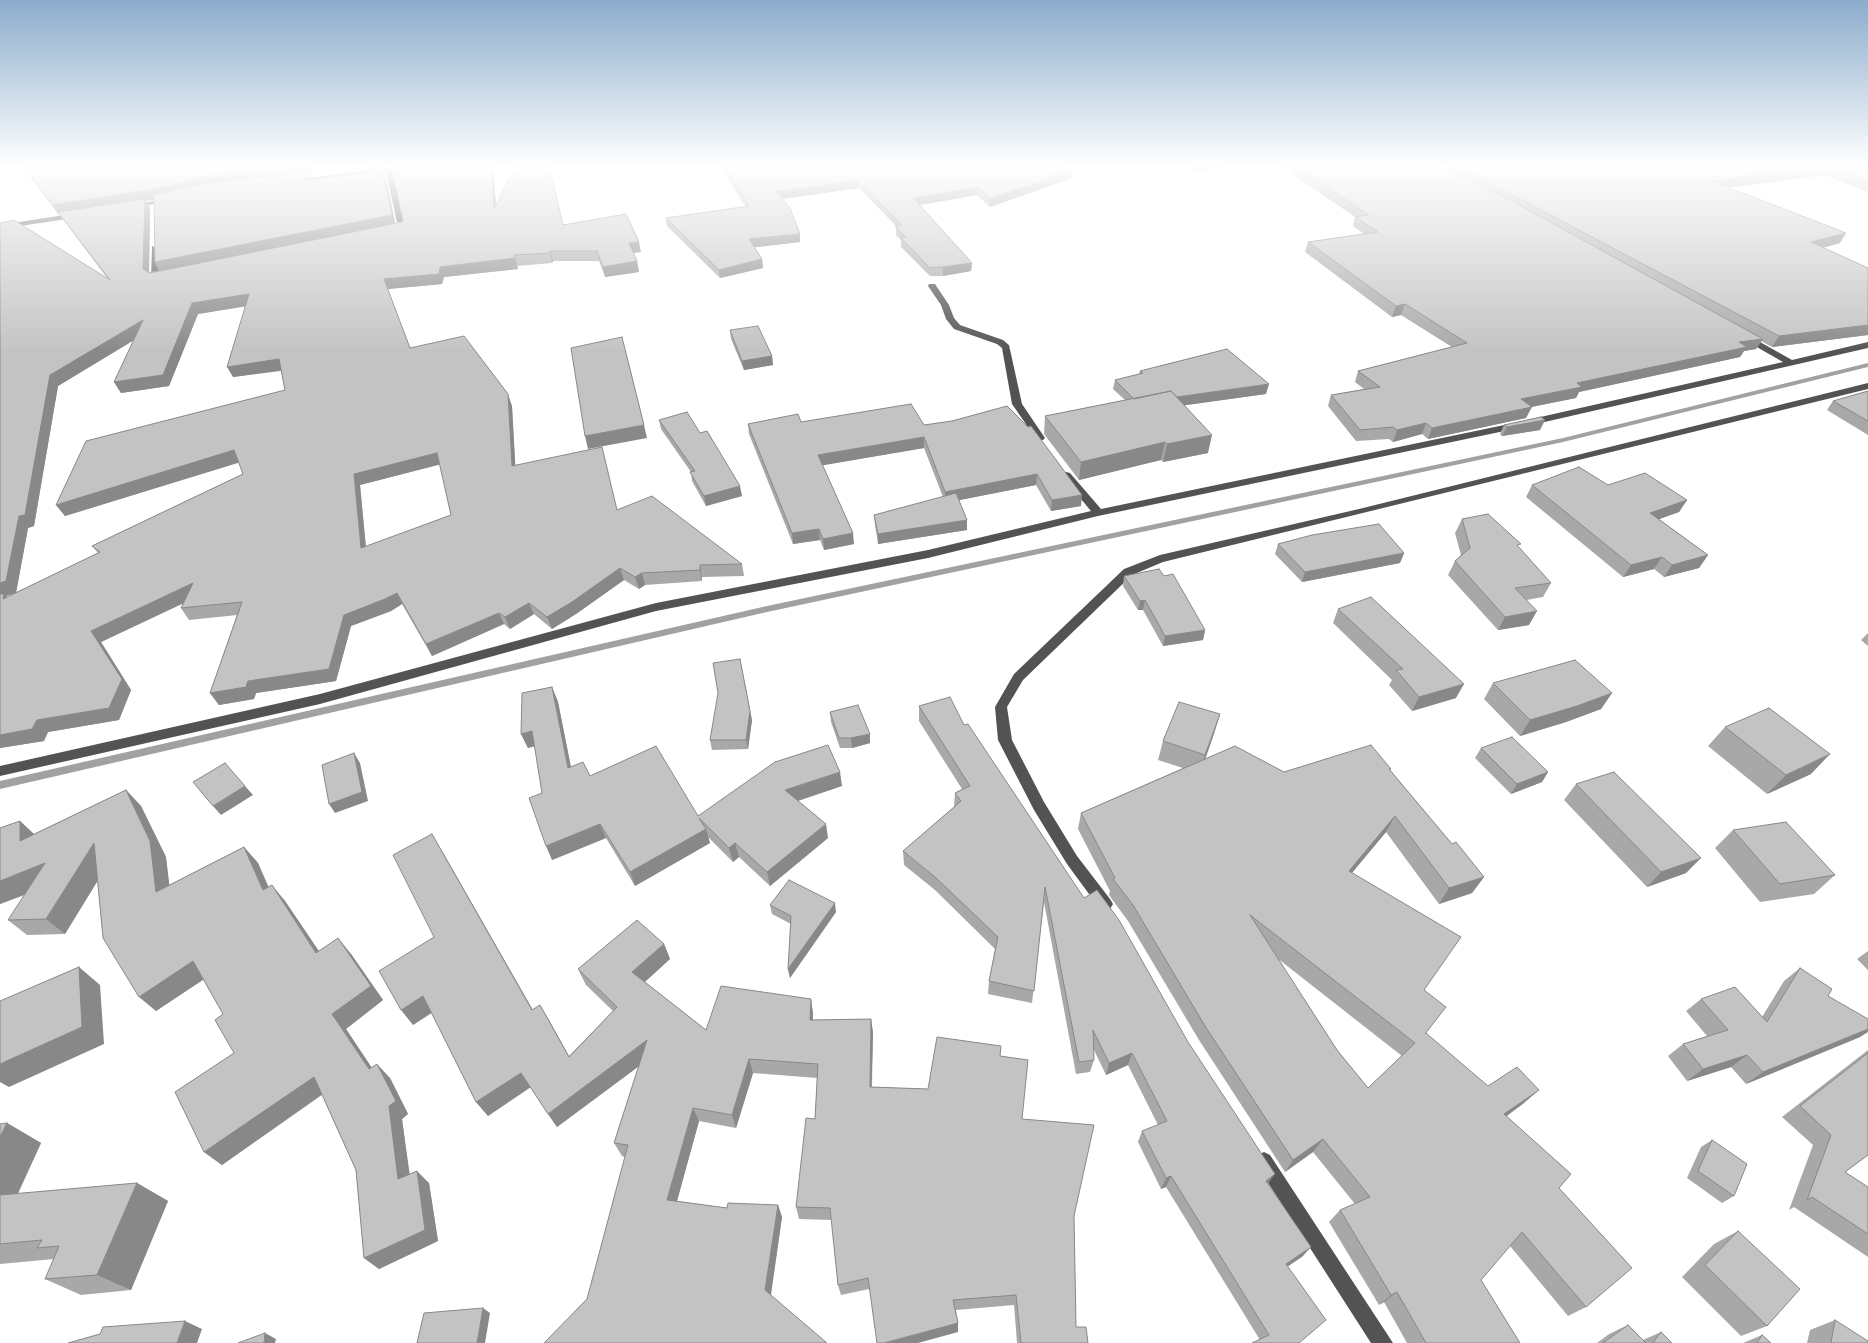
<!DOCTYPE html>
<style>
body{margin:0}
canvas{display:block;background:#fff}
</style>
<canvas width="1868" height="1343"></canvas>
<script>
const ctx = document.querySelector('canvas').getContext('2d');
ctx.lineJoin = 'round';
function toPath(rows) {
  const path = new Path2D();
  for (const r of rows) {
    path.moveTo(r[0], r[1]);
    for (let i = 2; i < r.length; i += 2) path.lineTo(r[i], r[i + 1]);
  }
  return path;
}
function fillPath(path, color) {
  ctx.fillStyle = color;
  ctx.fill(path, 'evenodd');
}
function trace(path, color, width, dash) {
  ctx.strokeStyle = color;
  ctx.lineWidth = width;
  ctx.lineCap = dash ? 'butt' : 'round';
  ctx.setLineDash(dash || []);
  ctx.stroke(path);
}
fillPath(toPath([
 [1868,363,1868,367,1563,442,767,612,0,789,0,781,767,606,1563,438,1868,363]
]), '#a1a1a1');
fillPath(toPath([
 [411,165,431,165,392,171,406,228,392,232,389,232,389,228,398,227,386,172,291,184,288,182,291,180,411,165],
 [170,197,172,198,172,200,131,209,128,207,170,197],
 [77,213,80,213,80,217,0,229,0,225,77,213],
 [152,246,159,248,159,276,167,275,167,279,155,281,151,279,152,246],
 [929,284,935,284,949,305,954,318,960,325,1003,340,1009,345,1022,404,1045,438,1043,440,1037,440,1012,404,1002,348,997,344,954,329,946,319,941,305,928,286,929,284],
 [1744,333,1792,360,1868,342,1868,348,1514,429,1098,516,928,558,656,611,320,704,0,776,0,766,320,694,656,603,928,550,1091,511,1061,475,1066,472,1070,473,1101,509,1514,423,1783,362,1741,338,1740,336,1744,333],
 [1868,383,1868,389,1163,562,1132,575,1023,680,1007,707,1012,740,1044,802,1077,856,1110,899,1113,904,1110,909,1105,911,1100,909,1067,864,1034,810,998,740,995,707,1014,674,1124,569,1160,555,1359,509,1868,383],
 [1264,1152,1270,1155,1393,1343,1371,1343,1258,1167,1255,1161,1258,1155,1264,1152]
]), '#535353');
fillPath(toPath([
 [21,165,312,165,311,175,306,175,308,180,372,172,372,165,493,165,496,205,563,224,641,252,633,253,637,261,639,272,605,277,599,261,553,261,552,263,517,266,518,269,444,277,442,284,388,289,410,348,512,406,515,465,742,564,744,576,702,577,702,581,645,585,639,589,624,580,576,614,552,629,534,614,510,629,504,624,432,656,402,604,391,611,351,626,336,681,256,693,254,699,219,705,210,693,237,615,189,620,181,608,183,603,101,642,131,690,119,720,48,732,44,741,0,748,0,223,107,278,64,221,59,214,58,214],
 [391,165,403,220,402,222,395,223,385,174,382,166],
 [154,199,155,262,159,271,149,272,150,208,146,201],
 [245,306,233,377,281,371,285,390,56,505,65,516,239,462,243,474,92,546,98,553,16,593,28,528,34,526,58,386,134,340,114,382,121,393,169,386,198,314],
 [440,464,451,515,366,547,360,485],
 [15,593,7,597,6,596],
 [718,165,1065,165,1072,178,990,207,977,195,920,205,972,263,971,271,943,276,930,276,901,247,901,240,896,235,896,226,859,188,782,199,800,234,800,242,754,247,762,259,763,268,720,278,667,226,666,218,746,207,723,171],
 [1185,165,1235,165,1195,172],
 [1279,165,1438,165,1449,170,1451,165,1868,165,1868,192,1824,175,1729,188,1840,243,1823,248,1868,268,1868,335,1772,347,1761,341,1756,349,1744,351,1740,357,1579,392,1576,398,1531,407,1526,418,1428,439,1422,434,1393,442,1389,439,1356,441,1328,406,1331,395,1364,389,1355,382,1358,371,1452,347,1401,315,1392,317,1305,252,1308,242,1364,234,1353,226,1355,217],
 [730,330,772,356,773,365,744,370,731,339],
 [1140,371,1266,394,1184,405,1208,453,1163,462,1161,460,1079,480,1044,434,1045,416,1125,400,1113,389,1115,380,1139,374],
 [1868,391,1868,435,1827,410,1833,401],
 [1007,406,1081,506,1051,511,1036,485,959,500,967,530,878,544,875,525,874,515,943,497,924,448,822,465,854,544,824,550,820,540,793,544,749,434,748,424,801,422,924,425,952,421],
 [659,420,742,496,706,506,692,481,691,472,661,429],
 [1504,425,1540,430,1502,436,1500,434],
 [1532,485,1608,485,1687,500,1679,512,1659,519,1708,555,1699,568,1664,577,1654,569,1623,577,1526,497],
 [1462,519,1519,548,1551,583,1543,597,1526,600,1529,625,1498,630,1448,575,1455,561,1461,555,1455,533],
 [1278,544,1404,553,1400,563,1302,582,1275,554],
 [1124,576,1205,630,1203,640,1163,646,1143,610,1138,610,1123,586],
 [1338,609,1456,698,1412,711,1389,685,1392,680,1333,623],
 [1868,633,1868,646,1861,640],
 [1493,683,1612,693,1601,709,1566,722,1520,736,1484,699],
 [552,687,558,702,571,767,590,776,698,816,842,786,798,801,828,838,770,886,739,857,733,862,708,837,710,843,635,886,606,838,552,860,535,746,528,748,521,734],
 [919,706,964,725,1268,1184,1303,1256,1287,1267,1326,1320,1260,1340,1166,1187,1161,1189,1138,1142,1142,1131,1158,1125,1128,1065,1106,1075,1094,1050,1094,1060,1090,1072,1076,1074,1044,902,1032,1003,988,994,989,981,995,949,935,890,904,865,903,851,954,807,955,793,962,789,919,721],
 [830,712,870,734,870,743,852,748,840,748,831,722],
 [1220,714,1205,759,1284,772,1391,769,1390,770,1452,844,1484,877,1472,893,1439,904,1386,832,1352,873,1424,990,1425,1034,1488,1086,1524,1103,1507,1116,1559,1188,1586,1307,1568,1316,1510,1246,1481,1280,1520,1343,1407,1343,1384,1302,1379,1305,1329,1222,1340,1210,1355,1204,1313,1152,1285,1172,1199,1040,1128,921,1109,895,1110,891,1078,829,1081,813,1183,768,1158,760,1163,741],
 [1277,958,1402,1056,1368,1088,1337,1050],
 [752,720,748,749,712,750,710,740],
 [1725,727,1811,774,1767,794,1708,746],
 [1481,748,1548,772,1542,782,1511,794,1475,758],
 [1576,784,1686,873,1647,887,1564,800],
 [126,790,141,806,166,857,169,885,244,847,258,863,268,887,285,901,319,951,351,954,383,1000,346,1029,371,1067,390,1078,408,1114,402,1119,409,1174,429,1183,438,1241,379,1269,364,1258,356,1170,322,1095,222,1165,204,1152,234,1053,223,1014,203,979,156,1011,98,880,65,934,27,935,8,920,25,895,0,904,0,828,20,821,34,834],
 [1733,830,1835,875,1814,894,1760,902,1715,848],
 [442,851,533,1010,540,1005,569,1056,613,1011,586,985,578,969,664,944,670,959,645,982,706,1030,811,999,813,1014,813,1020,871,1019,873,1033,872,1087,928,1089,1000,1056,1022,1119,1074,1216,1076,1327,1088,1343,1017,1343,1014,1305,956,1310,958,1323,958,1332,869,1289,841,1295,838,1285,832,1220,799,1219,796,1207,815,1119,817,1078,753,1073,736,1128,699,1121,677,1201,727,1208,778,1205,782,1217,771,1295,587,1299,625,1157,622,1156,614,1143,639,1066,557,1127,530,1087,488,1116,476,1102,432,1013,413,1025,434,937],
 [770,905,836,912,790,978,788,969,791,924,772,914],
 [1868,951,1868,970,1857,959],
 [1800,968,1828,996,1860,1037,1746,1084,1731,1067,1687,1081,1668,1056,1683,1044,1707,1036,1686,1011,1701,999,1762,1017,1784,981],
 [1868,1050,1868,1155,1845,1172,1868,1187,1868,1257,1794,1207,1789,1210,1813,1145,1782,1117],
 [7,1123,41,1143,18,1194,137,1183,168,1201,131,1290,81,1295,45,1279,54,1259,0,1264,0,1124],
 [1712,1140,1734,1196,1722,1203,1687,1178,1701,1147],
 [1738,1231,1767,1326,1741,1336,1682,1277,1714,1244],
 [1835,1320,1868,1343,1807,1343,1810,1330],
 [1628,1325,1643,1340,1661,1332,1672,1343,1597,1343,1609,1334],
 [1762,1335,1771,1343,1743,1343]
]), '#a8a8a8');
fillPath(toPath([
 [307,165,312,165,311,175,306,175,309,183,146,201,150,208,149,279,143,269,145,201,58,214,53,205,200,178],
 [376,165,392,165,382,166,385,174,396,226,161,274,155,262,392,215],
 [491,165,493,165,497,219,494,209],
 [1197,165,1235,165,1195,172],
 [1829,166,1824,175,1707,190,1712,181],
 [1073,170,1072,178,990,207,990,199],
 [858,180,859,188,776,200,776,192],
 [978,187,977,195,913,206,913,198],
 [1846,233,1840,243,1805,252,1811,242],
 [800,234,800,242,750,248,749,239],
 [639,242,641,252,631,253,629,243],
 [550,251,553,261,552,263,550,253],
 [515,258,518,269,444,277,442,284,388,289,384,279,440,267],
 [762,259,763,268,720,278,719,270],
 [637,261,639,272,605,277,603,267],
 [972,263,971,271,943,276,943,267],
 [249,294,254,305,198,314,169,386,121,393,114,382,192,303],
 [1405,304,1401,315,1392,317,1396,306],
 [143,320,149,331,58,386,34,526,28,528,16,593,6,596,14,605,0,597,0,583,19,516,50,375],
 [1868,325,1868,335,1772,347,1779,336],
 [1763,339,1756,349,1744,351,1740,357,1579,392,1576,398,1516,410,1521,399,1577,383,1739,342],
 [772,356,773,365,744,370,742,361],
 [279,359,284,370,233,377,227,367],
 [1269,384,1266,394,1137,412,1138,403],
 [508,394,512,406,516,477,512,466],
 [1532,407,1526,418,1428,439,1432,428],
 [1545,420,1540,430,1502,436,1507,427],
 [1426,423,1422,434,1393,442,1397,430],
 [644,425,647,438,588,449,585,436],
 [1212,435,1208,453,1163,462,1167,444],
 [924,437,924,448,819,466,818,455],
 [1165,442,1161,460,1079,480,1081,462],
 [234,450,241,462,65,516,56,505],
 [437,453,442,464,360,485,367,560,361,548,354,474],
 [1037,474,1036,485,945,503,945,492],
 [740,486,742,496,706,506,704,496],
 [1082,495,1081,506,1051,511,1052,500],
 [1687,500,1679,512,1643,525,1650,513],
 [967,520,967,530,878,544,878,534],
 [819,529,820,540,793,544,792,533],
 [853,533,854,544,824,550,823,539],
 [1404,553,1400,563,1302,582,1305,572],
 [1708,555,1699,568,1664,577,1672,565],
 [1662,557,1654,569,1623,577,1631,565],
 [700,565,702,577,702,581,700,570],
 [620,568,624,580,576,614,552,629,547,617],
 [642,573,645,585,639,589,635,577],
 [193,583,201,595,101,642,131,690,119,720,48,732,44,741,0,748,0,735,37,720,91,631],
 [397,593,402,604,391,611,351,626,336,681,256,693,254,699,219,705,210,693,248,681,344,615],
 [1145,600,1143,610,1138,610,1140,601],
 [529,603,534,614,510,629,505,617],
 [1537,611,1529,625,1498,630,1505,617],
 [499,613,504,624,432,656,426,644],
 [1205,630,1203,640,1163,646,1165,636],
 [740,659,752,720,748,749,746,740],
 [1464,684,1456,698,1412,711,1419,697],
 [552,687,558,702,574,783,568,768],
 [1612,693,1601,709,1566,722,1520,736,1530,720],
 [1220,714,1214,734,1200,774,1205,755],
 [532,731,539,745,528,748,521,734],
 [870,734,870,743,852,748,851,738],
 [354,753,360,763,368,801,335,813,329,804],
 [1830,754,1811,774,1767,794,1786,775],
 [840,772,842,786,788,804,785,790],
 [1548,772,1542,782,1511,794,1517,784],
 [245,786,253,795,221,815,213,806],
 [126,790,141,806,166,857,172,908,156,892],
 [1395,816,1386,832,1340,887,1349,871],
 [20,821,37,837,20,841],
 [600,824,606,838,552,860,546,846],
 [826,824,828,838,770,886,767,872],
 [706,829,710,843,635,886,630,872],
 [432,834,442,851,541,1025,532,1010],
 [94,843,111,859,65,934,46,919],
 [735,843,739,857,733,862,729,848],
 [244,847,258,863,277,906,263,890],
 [1701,858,1686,873,1647,887,1661,872],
 [45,863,63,879,0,904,0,881],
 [1484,877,1472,893,1439,904,1449,888],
 [272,885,285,901,330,968,316,953],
 [835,903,836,912,790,978,788,969],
 [338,938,351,954,383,1000,346,1029,382,1083,369,1069,332,1014],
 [664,944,670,959,639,987,632,972],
 [193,961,209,976,156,1011,139,997],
 [79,967,100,985,104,1044,9,1087,0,1082,0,1064],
 [423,996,435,1010,413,1025,401,1010],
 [811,999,813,1014,813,1035,810,1020],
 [540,1005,549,1020,577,1071,569,1057],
 [871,1019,873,1033,871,1101,870,1087],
 [1868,1029,1868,1032,1860,1037,1746,1084,1763,1072],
 [647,1040,654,1055,557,1127,548,1114],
 [1132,1053,1128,1065,1106,1075,1109,1063],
 [1747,1055,1731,1067,1687,1081,1703,1069],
 [749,1059,753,1073,736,1128,732,1115],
 [377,1064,390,1078,408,1114,402,1119,412,1191,398,1179],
 [521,1073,531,1087,488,1116,476,1102],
 [314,1077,328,1090,222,1165,204,1152],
 [1539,1090,1524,1103,1491,1127,1504,1114],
 [693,1108,699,1121,674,1212,667,1200],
 [7,1123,41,1143,7,1216,0,1213,0,1137],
 [1323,1139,1313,1152,1285,1172,1293,1160],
 [417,1171,429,1183,438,1241,379,1269,364,1258],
 [1275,1174,1267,1185,1266,1181],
 [1171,1176,1166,1187,1161,1189,1166,1178],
 [137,1183,168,1201,131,1290,97,1275],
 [778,1205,782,1217,770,1300,765,1290],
 [1311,1247,1303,1256,1278,1273,1286,1264],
 [1397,1292,1384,1302,1379,1305,1391,1295],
 [483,1308,490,1313,485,1343,477,1343],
 [185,1321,202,1329,197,1343,177,1343],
 [958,1323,958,1332,918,1343,884,1343],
 [265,1333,276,1339,275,1343,264,1343]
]), '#888');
const building = toPath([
 [22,165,307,165,307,166,200,178,150,190,53,205,22,165],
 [372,165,381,165,392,215,155,262,154,195,200,184,305,172,304,181,372,172,372,165],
 [391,165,491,165,494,209,516,165,549,165,563,225,626,214,639,242,629,243,637,261,603,267,597,251,550,251,550,253,514,255,515,258,440,267,439,274,384,279,410,348,464,336,508,394,512,466,602,447,617,510,652,496,742,564,700,565,700,570,642,573,635,577,620,568,572,602,547,617,529,603,505,617,499,613,426,644,397,593,385,599,344,615,329,669,248,681,246,687,210,693,242,602,181,608,193,583,91,631,122,679,109,708,37,720,32,729,0,735,0,594,4,594,3,599,100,552,92,546,243,474,234,450,56,505,86,441,285,390,279,359,227,367,249,294,192,303,163,375,114,382,143,320,50,375,25,515,19,516,6,581,0,583,0,223,14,220,110,280,58,212,145,199,143,269,150,273,402,222,403,220,391,165],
 [437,453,451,515,361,548,354,474,437,453],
 [723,165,1065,165,1073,170,990,199,978,187,913,198,972,263,943,267,930,268,901,238,906,237,895,226,902,225,858,180,776,192,790,208,800,234,749,239,762,259,719,270,666,218,749,206,723,165],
 [1294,165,1438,165,1506,198,1763,339,1739,342,1747,347,1577,383,1582,387,1521,399,1532,407,1432,428,1426,423,1397,430,1393,427,1360,430,1331,395,1380,387,1358,371,1467,343,1405,304,1396,306,1308,242,1378,232,1355,217,1369,215,1294,165],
 [1456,165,1868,165,1868,181,1829,166,1712,181,1846,233,1811,242,1868,268,1868,325,1779,336,1456,165],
 [758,326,772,356,742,361,730,330,758,326],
 [622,337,644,425,585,436,571,348,622,337],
 [1227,349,1269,384,1177,397,1171,391,1134,399,1115,380,1143,373,1140,371,1227,349],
 [1171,391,1212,435,1167,444,1165,442,1081,462,1045,416,1171,391],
 [1868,391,1868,421,1833,401,1868,391],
 [911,404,924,425,952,421,1007,406,1028,427,1031,426,1082,495,1052,500,1037,474,945,492,924,437,818,455,853,533,823,539,819,529,792,533,748,424,798,414,801,422,911,404],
 [687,412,700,433,707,431,740,486,704,496,690,472,695,471,659,420,687,412],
 [1541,417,1545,420,1507,427,1504,425,1541,417],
 [1579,467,1608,485,1645,473,1687,500,1650,513,1708,555,1672,565,1662,557,1631,565,1532,485,1579,467],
 [956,493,967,520,878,534,874,515,956,493],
 [1488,514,1521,544,1517,545,1551,583,1515,588,1537,611,1505,617,1455,561,1470,548,1462,519,1488,514],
 [1379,524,1404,553,1305,572,1278,544,1312,535,1379,524],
 [1159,569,1164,576,1173,574,1205,630,1165,636,1145,600,1140,601,1124,576,1159,569],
 [1371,597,1464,684,1419,697,1396,670,1403,669,1338,609,1371,597],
 [740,659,750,711,746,740,710,740,718,693,713,663,740,659],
 [1575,660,1612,693,1577,706,1530,720,1493,683,1575,660],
 [552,687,568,768,583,762,590,776,656,746,698,816,775,762,828,745,840,772,785,790,826,824,767,872,735,843,729,848,699,818,706,829,630,872,600,824,546,846,529,798,542,793,532,731,521,734,522,693,552,687],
 [950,697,964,725,968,724,1084,898,1097,890,1119,920,1188,1042,1275,1174,1266,1181,1311,1247,1286,1264,1326,1320,1299,1343,1252,1343,1269,1335,1171,1176,1166,1178,1142,1131,1167,1121,1132,1053,1109,1063,1093,1030,1094,1060,1079,1062,1045,887,1034,991,989,981,998,937,935,877,903,851,961,801,955,793,970,786,919,706,950,697],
 [1179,702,1220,714,1205,755,1163,741,1179,702],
 [858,705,870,734,851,738,839,738,830,712,858,705],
 [1769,708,1830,754,1786,775,1725,727,1769,708],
 [1512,737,1548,772,1517,784,1481,748,1512,737],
 [1371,745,1391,769,1389,769,1452,844,1456,842,1484,877,1449,888,1395,816,1349,871,1461,937,1424,990,1446,1007,1425,1034,1426,1033,1488,1086,1517,1067,1539,1090,1504,1114,1571,1174,1559,1188,1632,1268,1586,1307,1522,1232,1481,1280,1520,1343,1426,1343,1397,1292,1391,1295,1340,1210,1370,1197,1323,1139,1293,1160,1205,1026,1133,905,1113,879,1115,878,1081,813,1235,746,1284,772,1371,745],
 [1250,915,1415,1043,1368,1088,1337,1050,1250,915],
 [354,753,362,792,329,804,322,765,354,753],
 [225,763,245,786,213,806,193,782,225,763],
 [1614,772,1701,858,1661,872,1576,784,1614,772],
 [126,790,150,841,156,892,244,847,263,890,272,885,316,953,338,938,371,986,332,1014,369,1069,377,1064,396,1101,389,1106,398,1179,417,1171,425,1230,364,1258,356,1170,314,1077,204,1152,175,1092,234,1053,215,1020,223,1014,193,961,139,997,103,938,94,843,46,919,8,920,45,863,0,881,0,828,20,821,20,841,126,790],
 [1786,822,1835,875,1780,884,1733,830,1786,822],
 [432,834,532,1010,540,1005,569,1057,617,1007,578,969,637,920,664,944,632,972,706,1030,721,986,811,999,810,1020,871,1019,870,1087,928,1089,937,1037,1001,1046,1000,1056,1028,1060,1022,1119,1094,1125,1074,1216,1076,1327,1086,1327,1088,1343,1021,1343,1016,1295,953,1300,958,1323,884,1343,877,1343,868,1278,838,1285,830,1208,796,1207,806,1118,815,1119,818,1064,749,1059,732,1115,693,1108,667,1200,727,1208,728,1203,778,1205,765,1290,827,1343,544,1343,587,1299,628,1145,614,1143,647,1040,548,1114,521,1073,476,1102,423,996,401,1010,379,971,434,937,393,855,432,834],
 [789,880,835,903,788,969,791,916,770,905,789,880],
 [79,967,82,1027,0,1064,0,1001,79,967],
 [1800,968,1832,989,1828,996,1868,1019,1868,1029,1763,1072,1747,1055,1703,1069,1683,1044,1728,1030,1701,999,1735,987,1767,1022,1800,968],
 [1868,1053,1868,1155,1845,1172,1868,1187,1868,1234,1812,1197,1807,1200,1831,1135,1800,1106,1868,1053],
 [7,1123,0,1137,0,1124,7,1123],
 [1712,1140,1747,1164,1734,1196,1698,1171,1712,1140],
 [137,1183,97,1275,45,1279,59,1246,37,1248,42,1240,0,1244,0,1195,137,1183],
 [1738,1231,1800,1289,1767,1326,1705,1265,1738,1231],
 [483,1308,477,1343,417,1343,424,1313,483,1308],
 [1835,1320,1868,1341,1868,1343,1831,1343,1835,1320],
 [185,1321,177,1343,68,1343,100,1334,103,1327,185,1321],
 [1628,1325,1646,1343,1603,1343,1628,1325],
 [1661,1332,1672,1343,1653,1343,1661,1332],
 [265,1333,264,1343,238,1343,265,1333],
 [1762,1335,1771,1343,1757,1343,1762,1335]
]);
fillPath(building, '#c3c3c3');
trace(building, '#888', 1);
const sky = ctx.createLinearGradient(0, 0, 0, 353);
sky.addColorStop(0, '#8baccc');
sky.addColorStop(0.47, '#fff');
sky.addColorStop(1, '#ffffff00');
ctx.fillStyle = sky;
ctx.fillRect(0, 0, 1868, 353);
</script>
